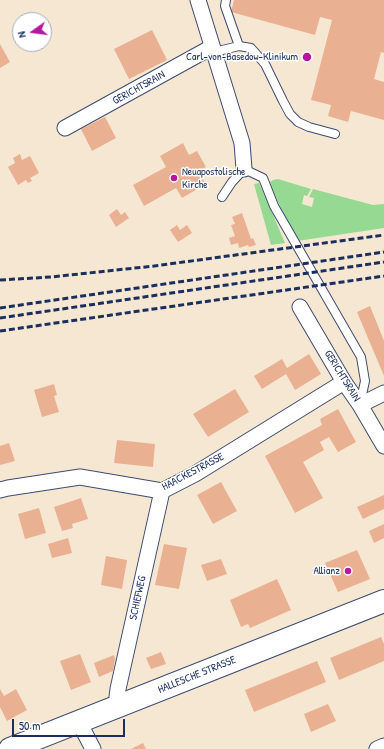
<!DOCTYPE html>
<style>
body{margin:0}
#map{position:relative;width:384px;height:749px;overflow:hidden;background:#f6e7d3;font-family:"Patrick Hand",sans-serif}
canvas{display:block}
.north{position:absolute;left:12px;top:12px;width:40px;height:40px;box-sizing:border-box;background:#fff;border:1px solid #a4acbf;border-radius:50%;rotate:256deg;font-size:11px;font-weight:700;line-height:16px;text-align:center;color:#1b2f5e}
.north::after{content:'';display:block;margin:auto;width:14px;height:18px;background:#b5179e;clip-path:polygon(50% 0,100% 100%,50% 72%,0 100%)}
.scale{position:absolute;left:12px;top:719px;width:113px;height:18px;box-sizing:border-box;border:2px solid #1b2f5e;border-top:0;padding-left:5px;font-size:12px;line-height:14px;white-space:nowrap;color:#1b2f5e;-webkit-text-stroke:3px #fff;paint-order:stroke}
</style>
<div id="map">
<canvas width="384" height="749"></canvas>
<div class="north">N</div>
<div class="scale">50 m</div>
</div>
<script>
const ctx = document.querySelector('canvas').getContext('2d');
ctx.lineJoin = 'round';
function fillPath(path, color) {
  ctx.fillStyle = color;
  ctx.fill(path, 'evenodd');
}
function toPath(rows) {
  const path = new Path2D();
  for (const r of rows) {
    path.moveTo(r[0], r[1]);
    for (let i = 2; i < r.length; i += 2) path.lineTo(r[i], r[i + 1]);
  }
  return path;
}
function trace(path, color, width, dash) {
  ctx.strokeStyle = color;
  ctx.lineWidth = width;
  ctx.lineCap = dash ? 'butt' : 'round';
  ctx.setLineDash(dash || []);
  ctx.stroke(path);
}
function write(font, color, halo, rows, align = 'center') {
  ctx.font = font + ' "Patrick Hand",sans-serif';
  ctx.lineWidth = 3;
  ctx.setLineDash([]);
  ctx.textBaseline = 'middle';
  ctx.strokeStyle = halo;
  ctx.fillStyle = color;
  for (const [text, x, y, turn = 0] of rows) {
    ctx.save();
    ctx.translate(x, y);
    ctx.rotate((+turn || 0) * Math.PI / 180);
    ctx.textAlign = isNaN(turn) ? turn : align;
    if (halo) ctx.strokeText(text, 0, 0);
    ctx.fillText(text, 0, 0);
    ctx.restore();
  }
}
fillPath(toPath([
 [278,179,311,189,307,196,304,195,302,204,312,207,314,198,309,197,313,189,373,205,384,204,384,228,297,241,273,192,270,182,273,180],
 [259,183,265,196,285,243,271,245,254,184]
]), '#96d992');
fillPath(toPath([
 [234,0,384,0,384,53,381,52,374,79,384,82,384,120,351,111,348,122,328,116,331,105,311,100,332,20,320,17,315,35,231,12],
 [152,30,167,60,129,79,114,49],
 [0,44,10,62,0,68],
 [105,117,116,138,92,151,81,129],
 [183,143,189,155,197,151,206,167,198,171,206,184,182,198,176,188,144,206,133,185,166,167,160,156],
 [20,154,22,160,30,156,39,173,30,178,32,181,28,183,26,180,18,185,8,167,15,163,13,158],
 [117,209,121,215,125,212,129,218,116,227,109,215],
 [242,213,251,239,253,238,256,245,249,247,248,245,239,248,238,243,231,245,229,238,235,236,231,225,235,224,232,217],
 [177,225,180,230,187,225,192,233,178,242,170,230],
 [370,306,384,341,384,376,357,312],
 [309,354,321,374,295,390,286,374,262,389,254,376,282,359,287,368],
 [54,384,57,395,54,396,59,412,42,417,34,390],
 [235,389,249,412,208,437,193,414],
 [338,409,356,442,338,452,329,437,320,442,324,450,303,462,323,498,295,513,265,456,322,425,320,419],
 [117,440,155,444,153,467,114,463],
 [9,443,15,461,0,465,0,446],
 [221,482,237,511,213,524,197,495],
 [384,495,384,509,363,519,357,507],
 [81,498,88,519,72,524,73,528,62,531,54,507],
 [39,508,46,533,25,539,18,514],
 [384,524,384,538,374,543,369,531],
 [68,538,72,553,52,558,48,544],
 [164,544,187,548,179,589,155,585],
 [357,550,370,579,338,592,325,563],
 [106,556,127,560,122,589,101,585],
 [221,559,227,574,207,581,201,565],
 [277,579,291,610,250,628,248,624,241,627,230,600],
 [381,637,384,644,384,661,339,680,330,658],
 [161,652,166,664,151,669,146,658],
 [80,654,91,682,71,690,60,661],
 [114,655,115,659,113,671,99,677,94,663],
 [317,661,326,682,254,712,245,690],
 [0,689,4,696,16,689,27,710,7,721,0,707],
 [328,704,336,721,311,732,304,714],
 [143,743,146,749,131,749]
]), '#e9b191');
const lane = toPath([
 [226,0,225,6,239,46],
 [214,52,239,46,251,48,265,64,283,101,290,114,298,122,309,127,335,134],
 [222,197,232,182,244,169,263,178,274,206,361,357,365,381,360,404]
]);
const street = toPath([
 [198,0,242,143,244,169],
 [65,128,212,47],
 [300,307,344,382,360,405,384,446],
 [360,405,384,393],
 [0,490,8,488,80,477,162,491,195,474,344,382],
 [121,705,117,697,118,689,162,491],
 [79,722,93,749],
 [377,749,384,746]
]);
const secondary = toPath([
 [10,749,384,601]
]);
trace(lane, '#3c4b70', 10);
trace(street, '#3c4b70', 17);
trace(secondary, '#3c4b70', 24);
trace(lane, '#fff', 8);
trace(street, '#fff', 15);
trace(secondary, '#fff', 22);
trace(toPath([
 [0,280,51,277,154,266,384,235],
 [0,308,384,252],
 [0,318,384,262],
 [0,331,384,276]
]), '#1b2f5e', 3, [6, 3]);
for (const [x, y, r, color] of [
 [307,57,5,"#b5179e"],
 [174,178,4,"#b5179e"],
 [348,571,4,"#b5179e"]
]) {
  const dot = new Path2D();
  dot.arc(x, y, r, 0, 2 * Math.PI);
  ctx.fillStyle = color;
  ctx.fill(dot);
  trace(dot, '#fff', 1.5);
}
write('11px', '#1b2f5e', '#fff', [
 ["Carl-von-Basedow-Klinikum",298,57],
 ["Neuapostolische",182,172,"left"],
 ["Kirche",182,185,"left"],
 ["Allianz",340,571]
], 'right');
write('11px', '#1b2f5e', '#fff', [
 ["GERICHTSRAIN",139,88,-29],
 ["GERICHTSRAIN",342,376,58],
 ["HAACKESTRASSE",193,472,-28],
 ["SCHIEFWEG",138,598,-78],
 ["HALLESCHE STRASSE",197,675,-22]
]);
</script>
